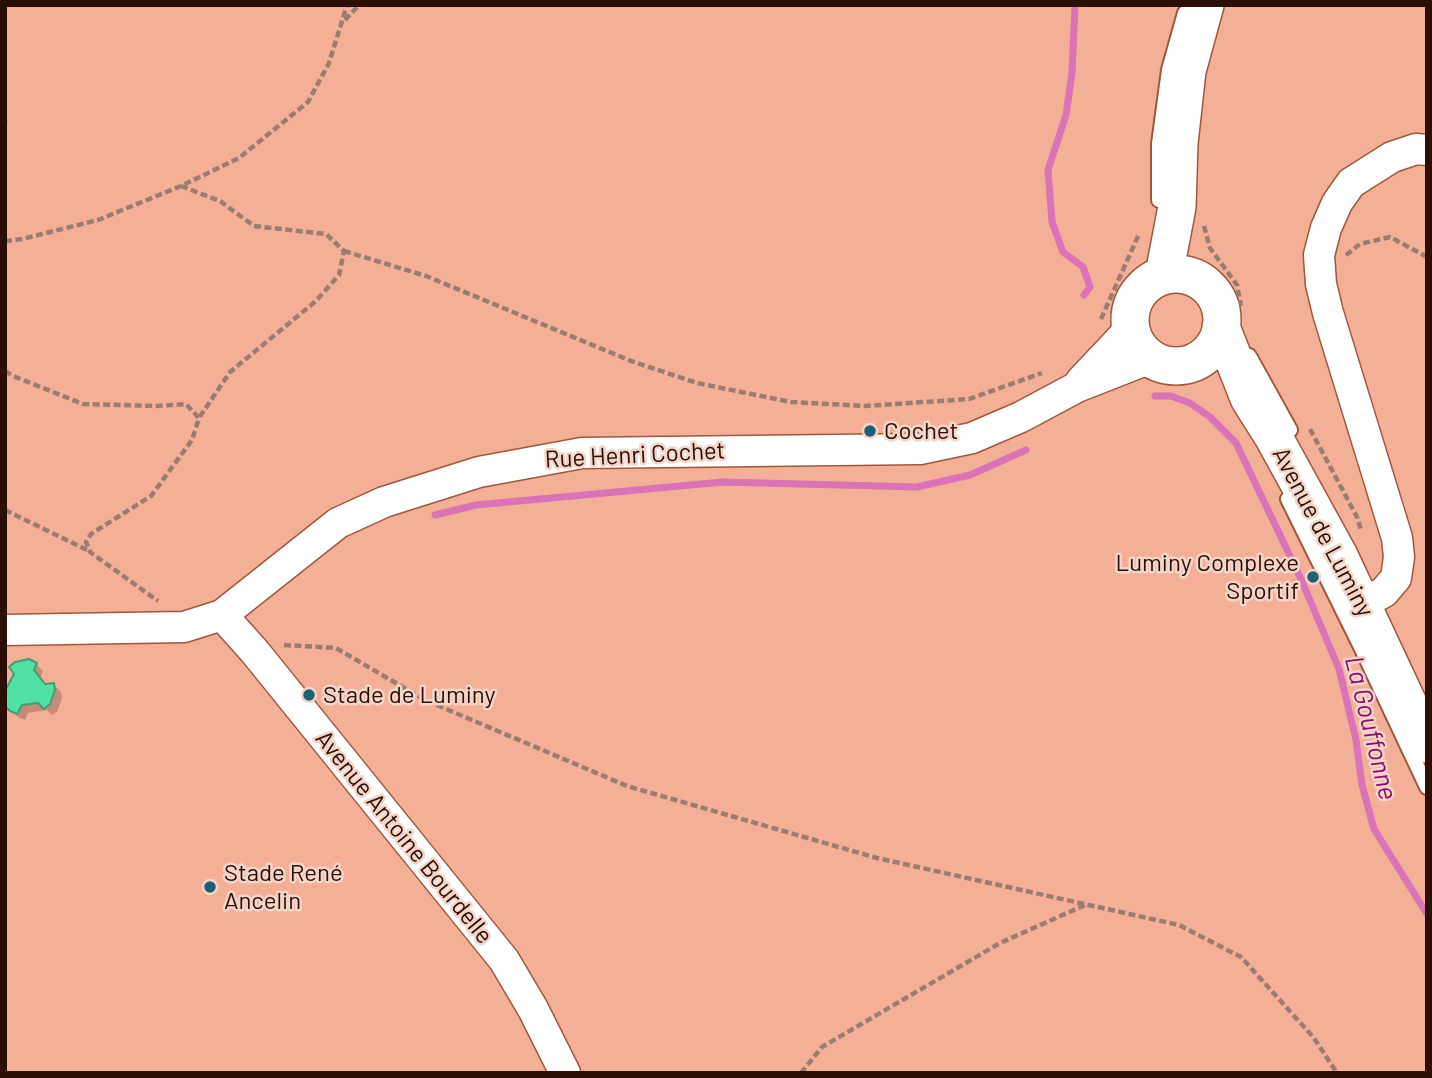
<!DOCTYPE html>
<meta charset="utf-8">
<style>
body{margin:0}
#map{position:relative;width:1432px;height:1078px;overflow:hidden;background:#f5d5c8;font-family:Barlow,sans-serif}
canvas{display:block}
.frame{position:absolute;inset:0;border:7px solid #2b0f05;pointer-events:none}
</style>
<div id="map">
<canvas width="1432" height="1078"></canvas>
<div class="frame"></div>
</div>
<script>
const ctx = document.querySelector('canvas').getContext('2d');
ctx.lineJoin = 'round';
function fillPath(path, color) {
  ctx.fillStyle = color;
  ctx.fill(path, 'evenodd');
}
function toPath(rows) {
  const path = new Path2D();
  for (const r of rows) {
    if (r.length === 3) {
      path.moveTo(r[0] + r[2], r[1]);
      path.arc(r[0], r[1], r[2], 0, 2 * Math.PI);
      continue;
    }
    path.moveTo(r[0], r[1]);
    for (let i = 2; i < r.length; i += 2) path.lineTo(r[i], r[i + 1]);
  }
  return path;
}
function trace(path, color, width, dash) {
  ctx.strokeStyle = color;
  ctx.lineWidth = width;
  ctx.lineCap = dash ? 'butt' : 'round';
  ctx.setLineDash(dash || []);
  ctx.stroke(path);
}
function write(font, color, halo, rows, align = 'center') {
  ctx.font = font + ' Barlow,sans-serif';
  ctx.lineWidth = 5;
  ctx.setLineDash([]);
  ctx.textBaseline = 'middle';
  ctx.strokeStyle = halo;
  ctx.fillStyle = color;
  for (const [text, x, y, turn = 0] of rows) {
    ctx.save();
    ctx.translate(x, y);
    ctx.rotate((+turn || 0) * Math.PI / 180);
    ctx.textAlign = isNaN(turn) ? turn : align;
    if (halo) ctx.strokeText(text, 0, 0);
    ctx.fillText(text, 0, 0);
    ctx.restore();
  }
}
fillPath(toPath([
 [5,5,1427,5,1427,1073,5,1073]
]), '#f4b096');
fillPath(toPath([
 [36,664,43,671,40,679,46,685,53,684,61,692,62,698,57,712,52,715,47,710,28,713,25,720,19,718,5,704]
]), '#0003');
trace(toPath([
 [1075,5,1072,73,1066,115,1048,170,1052,222,1063,252,1083,267,1090,287,1084,295],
 [1155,396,1171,396,1190,403,1210,417,1236,443,1301,579,1339,669,1356,740,1362,785,1374,829,1427,914],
 [435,515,476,505,723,482,917,487,970,475,1026,450]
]), '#da73b7', 7);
const building = toPath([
 [29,659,37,663,34,670,45,684,54,683,55,690,50,704,44,709,38,703,22,705,17,714,10,711,5,706,5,691,14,674,9,667,15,662,29,659]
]);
fillPath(building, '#50e1a3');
trace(building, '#479a74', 2);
const service = toPath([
 [1159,200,1159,144,1169,70,1185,13],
 [1249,356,1290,430],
 [1288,499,1362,649,1427,787]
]);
const minor = toPath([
 [1081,381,1131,328],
 [1362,604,1384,592,1396,578,1399,557,1397,538,1328,313,1321,284,1319,255,1326,228,1337,203,1351,183,1392,157,1416,149,1427,150],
 [222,615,255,652,504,960,533,1009,565,1073],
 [5,630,184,627,222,615,338,523,384,502,479,472,582,453,920,449,972,438,1021,417,1077,387,1151,358]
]);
const tertiary = toPath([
 [1176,320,46],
 [1164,275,1177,207,1179,143,1187,71,1205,5],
 [1221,327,1249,398,1273,436,1339,556,1427,744]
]);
trace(service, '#9e583d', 18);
trace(minor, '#9e583d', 33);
trace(tertiary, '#9e583d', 40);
trace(toPath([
 [345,20,359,5],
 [5,120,5,123],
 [181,186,220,201,254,226,326,234,344,251,339,275,316,301,230,372,199,418],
 [1204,226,1210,248,1237,285,1241,306],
 [5,241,22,239,98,220,181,186,239,158,308,102,329,63,347,5],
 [344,251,426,276,631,361,697,383,791,402,865,406,969,399,1042,373],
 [1346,255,1360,244,1390,237,1427,257],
 [1101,319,1139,234],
 [5,371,13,376,83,404,157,406,186,404,199,418,192,440,151,496,91,534,86,542,90,552,158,601],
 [1310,429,1357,517,1361,530],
 [5,510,89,551],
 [284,645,336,648,425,700,627,786,877,858,1179,925,1241,957,1314,1038,1337,1073],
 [801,1073,822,1047,1000,943,1085,905]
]), '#9b7c71', 4.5, [7, 3.5]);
trace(service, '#fff', 14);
trace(minor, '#fff', 30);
trace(tertiary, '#fff', 37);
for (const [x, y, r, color] of [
 [870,431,7,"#1d6074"],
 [1313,577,7,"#1d6074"],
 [309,695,7,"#1d6074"],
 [210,887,7,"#1d6074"]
]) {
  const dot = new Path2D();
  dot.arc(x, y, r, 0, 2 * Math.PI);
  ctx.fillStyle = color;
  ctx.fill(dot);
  trace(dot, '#f5d5c8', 2.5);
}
write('24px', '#2b0f05', '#f5d5c8', [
 ["Cochet",884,431],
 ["Luminy Complexe",1299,563,"right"],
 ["Sportif",1299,591,"right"],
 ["Stade de Luminy",323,695],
 ["Stade René",224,873],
 ["Ancelin",224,901]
], 'left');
write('24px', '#2b0f05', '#f5d5c8', [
 ["Rue Henri Cochet",635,455,-3],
 ["Avenue de Luminy",1323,532,62],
 ["Avenue Antoine Bourdelle",404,837,51]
]);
write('italic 26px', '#8d0b6e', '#f5d5c8', [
 ["La Gouffonne",1371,728,76]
]);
</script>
